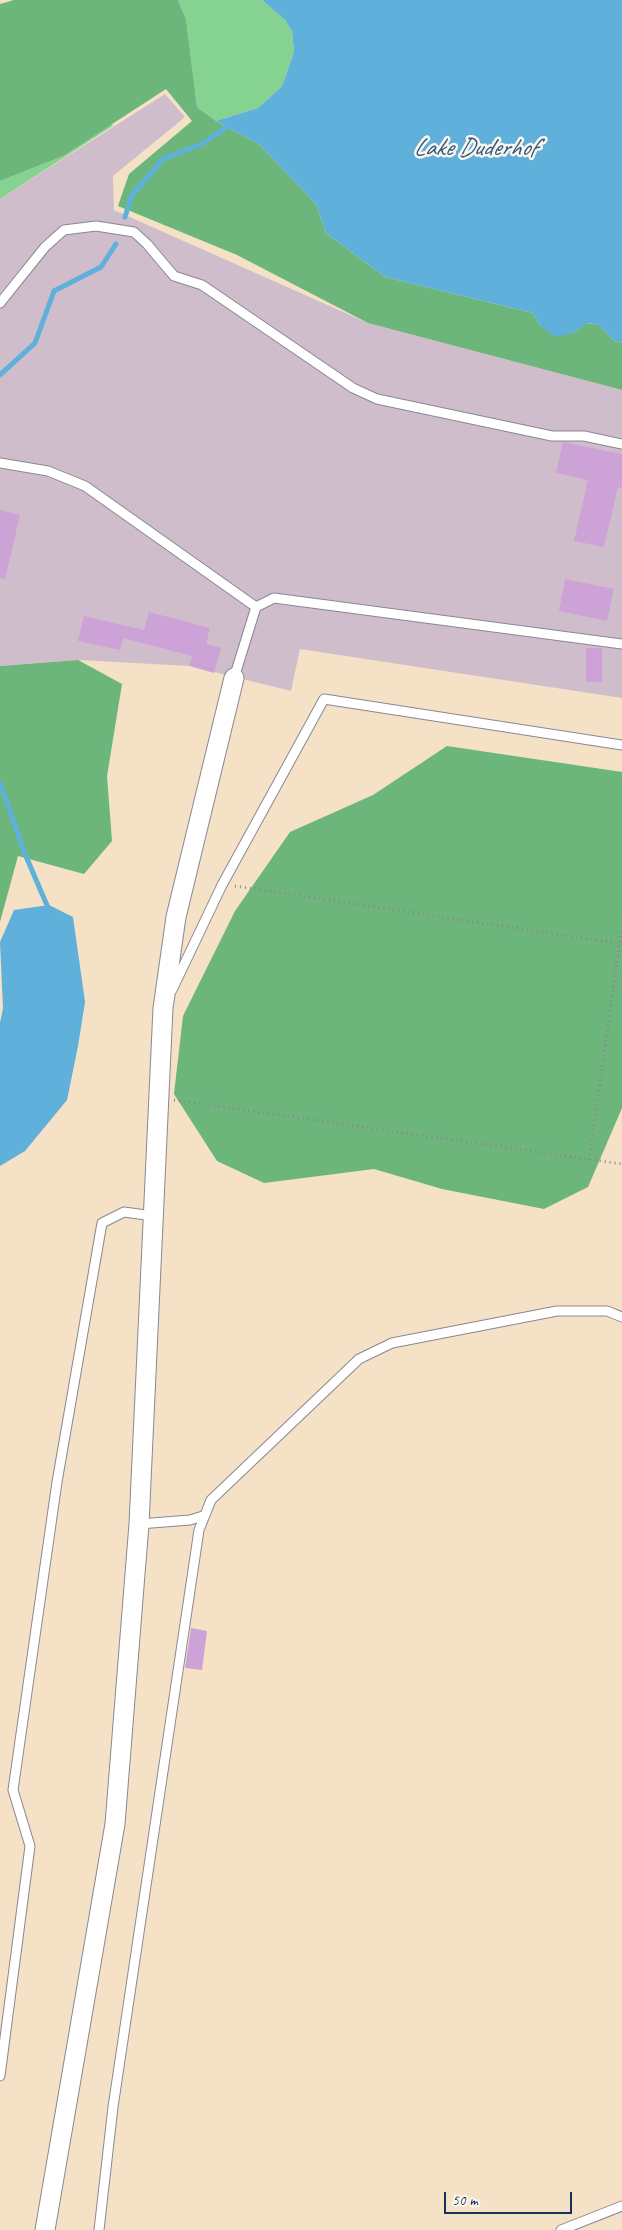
<!DOCTYPE html>
<style>
body{margin:0}
#map{position:relative;width:622px;height:2230px;overflow:hidden;background:#f4e1c6;font-family:Caveat,sans-serif}
canvas{display:block}
.scale{position:absolute;left:444px;top:2192px;width:128px;height:22px;box-sizing:border-box;border:2px solid #1b2f5e;border-top:0;padding-left:6px;font-size:15px;line-height:18px;white-space:nowrap;color:#1b2f5e;-webkit-text-stroke:4px #fbf7ec;paint-order:stroke}
</style>
<div id="map">
<canvas width="622" height="2230"></canvas>
<div class="scale">50 m</div>
</div>
<script>
const ctx = document.querySelector('canvas').getContext('2d');
ctx.lineJoin = 'round';
function fillPath(path, color) {
  ctx.fillStyle = color;
  ctx.fill(path, 'evenodd');
}
function toPath(rows) {
  const path = new Path2D();
  for (const r of rows) {
    path.moveTo(r[0], r[1]);
    for (let i = 2; i < r.length; i += 2) path.lineTo(r[i], r[i + 1]);
  }
  return path;
}
function trace(path, color, width, dash) {
  ctx.strokeStyle = color;
  ctx.lineWidth = width;
  ctx.lineCap = dash ? 'butt' : 'round';
  ctx.setLineDash(dash || []);
  ctx.stroke(path);
}
function write(font, color, halo, rows, align = 'center') {
  ctx.font = font + ' Caveat,sans-serif';
  ctx.lineWidth = 5;
  ctx.setLineDash([]);
  ctx.textBaseline = 'middle';
  ctx.strokeStyle = halo;
  ctx.fillStyle = color;
  for (const [text, x, y, turn = 0] of rows) {
    ctx.save();
    ctx.translate(x, y);
    ctx.rotate((+turn || 0) * Math.PI / 180);
    ctx.textAlign = isNaN(turn) ? turn : align;
    if (halo) ctx.strokeText(text, 0, 0);
    ctx.fillText(text, 0, 0);
    ctx.restore();
  }
}
fillPath(toPath([
 [165,94,185,117,113,176,114,210,368,323,622,390,622,698,300,649,291,691,190,666,78,660,0,666,0,199]
]), '#d0bdcc');
fillPath(toPath([
 [178,0,262,0,285,20,292,31,294,52,282,86,258,108,216,121,197,107,186,19],
 [107,125,114,125,0,199,0,181,63,156]
]), '#86d391');
fillPath(toPath([
 [14,0,178,0,186,19,197,107,216,121,260,145,316,204,326,233,385,277,533,313,540,326,573,333,587,323,599,325,614,341,622,343,622,390,368,323,237,255,118,206,129,174,192,121,166,89,63,156,0,181,0,4],
 [78,660,122,684,107,776,112,841,84,874,18,856,0,922,0,666],
 [447,746,622,772,622,1108,588,1187,544,1209,442,1189,374,1169,264,1183,217,1161,174,1094,183,1016,235,911,290,832,373,795]
]), '#6cb57b');
fillPath(toPath([
 [262,0,622,0,622,343,614,341,599,325,588,323,573,333,556,337,540,326,533,313,385,277,326,233,316,204,260,145,216,121,258,108,282,86,294,52,292,31,285,20],
 [49,905,73,917,85,1002,78,1046,67,1100,25,1151,0,1166,0,1023,3,1008,0,942,14,910]
]), '#5fb0da');
trace(toPath([
 [125,217,132,195,163,159,202,144,227,127],
 [0,375,35,343,54,291,101,267,116,244],
 [0,783,25,854,49,910]
]), '#5fb0da', 5);
fillPath(toPath([
 [563,442,622,454,622,488,618,487,604,547,574,541,588,480,556,473],
 [0,510,20,515,5,579,0,578],
 [565,579,614,589,607,621,559,611],
 [149,612,210,628,206,644,221,648,214,673,190,666,192,656,123,638,120,650,78,641,84,616,144,630],
 [586,648,602,648,602,682,586,682],
 [191,1628,207,1631,202,1670,185,1668]
]), '#cda2d6');
const service = toPath([
 [0,303,45,247,64,230,96,226,134,232,147,244,174,276,202,285,353,388,377,399,552,436,584,436,622,444],
 [0,463,48,471,85,486,256,607],
 [234,678,256,607,274,598,622,644],
 [172,990,222,885,324,699,622,745],
 [139,1524,190,1520,203,1516],
 [0,2076,30,1846,13,1790,57,1482,102,1223,124,1212,153,1216],
 [99,2230,113,2107,199,1530,211,1500,359,1359,392,1343,557,1311,607,1311,622,1317],
 [561,2230,622,2206]
]);
const minor = toPath([
 [45,2230,115,1824,139,1524,163,1008,176,917,234,678]
]);
trace(service, '#888892', 11);
trace(minor, '#888892', 21);
trace(toPath([
 [235,886,622,944],
 [174,1100,622,1164],
 [589,1160,622,925]
]), '#888892', 3, [1, 4]);
trace(service, '#fff', 9);
trace(minor, '#fff', 19);
write('italic 25px', '#2f5683', '#fbf7ec', [
 ["Lake Duderhof",475,148]
]);
</script>
